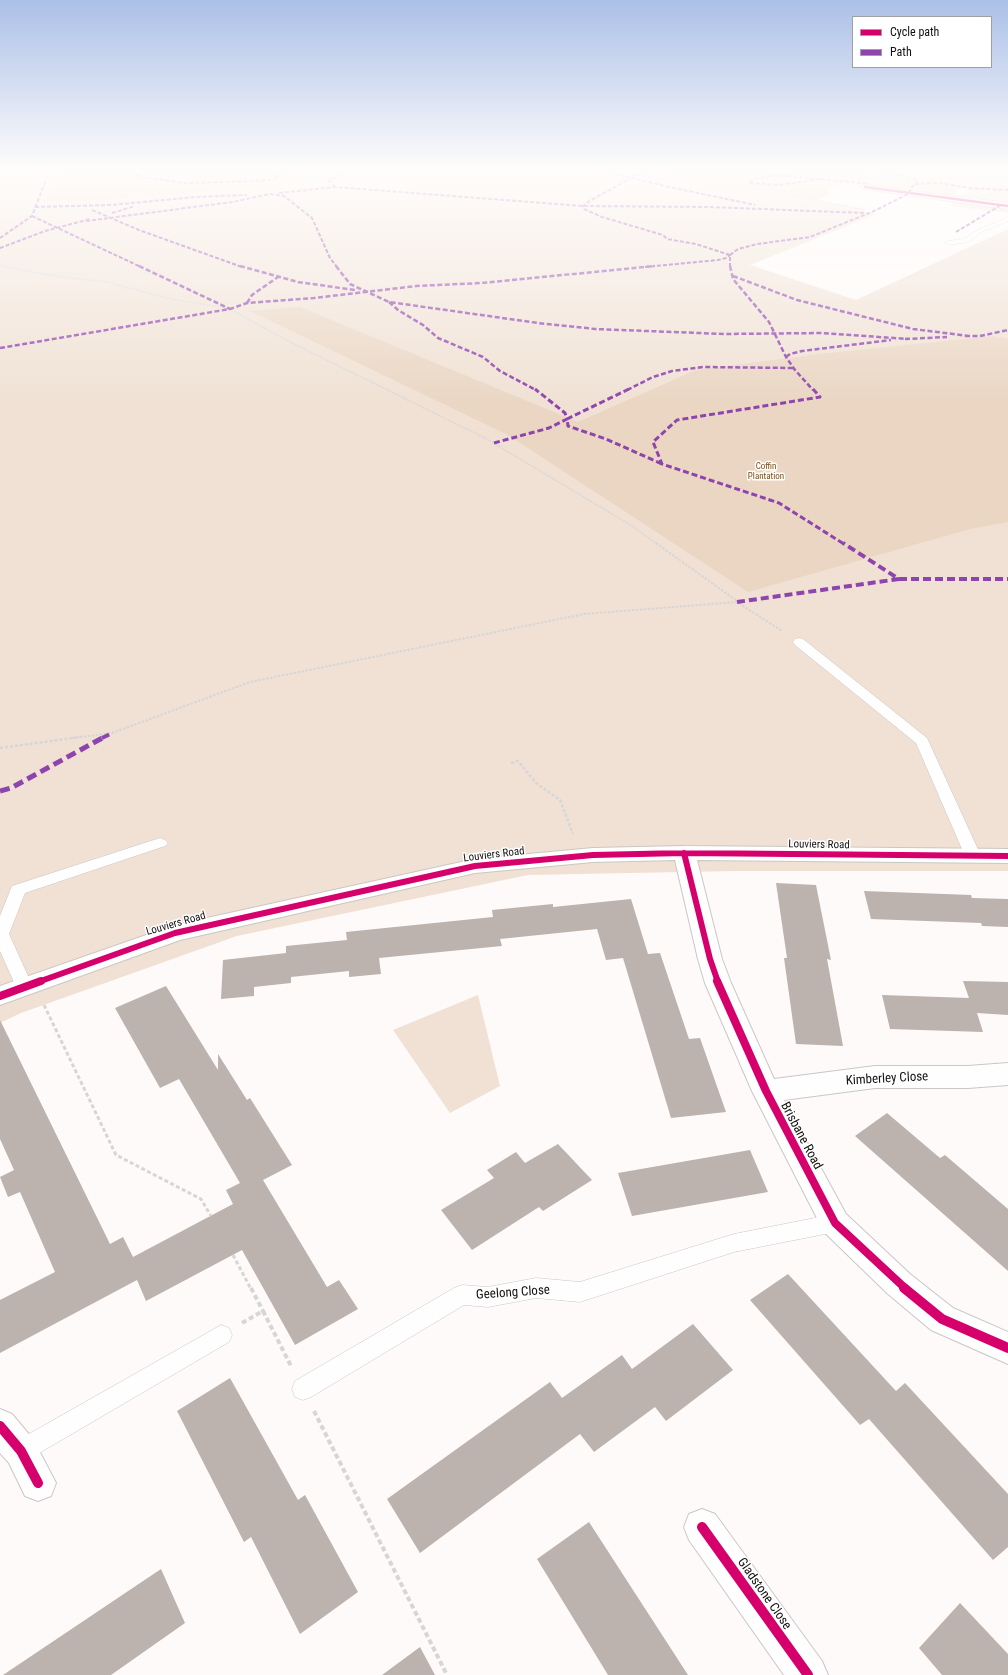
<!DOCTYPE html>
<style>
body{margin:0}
#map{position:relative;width:1008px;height:1675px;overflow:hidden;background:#fefaf9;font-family:"Roboto Condensed",sans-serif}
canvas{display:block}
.legend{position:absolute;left:852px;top:16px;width:140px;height:52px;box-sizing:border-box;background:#fff;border:1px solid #a19f9f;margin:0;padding:5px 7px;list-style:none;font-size:12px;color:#130f0f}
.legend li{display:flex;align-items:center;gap:8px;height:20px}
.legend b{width:20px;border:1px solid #a19f9f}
</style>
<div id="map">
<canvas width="1008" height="1675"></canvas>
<ul class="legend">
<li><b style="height:5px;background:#d6006c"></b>Cycle path</li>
<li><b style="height:5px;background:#8e44ad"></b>Path</li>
</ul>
</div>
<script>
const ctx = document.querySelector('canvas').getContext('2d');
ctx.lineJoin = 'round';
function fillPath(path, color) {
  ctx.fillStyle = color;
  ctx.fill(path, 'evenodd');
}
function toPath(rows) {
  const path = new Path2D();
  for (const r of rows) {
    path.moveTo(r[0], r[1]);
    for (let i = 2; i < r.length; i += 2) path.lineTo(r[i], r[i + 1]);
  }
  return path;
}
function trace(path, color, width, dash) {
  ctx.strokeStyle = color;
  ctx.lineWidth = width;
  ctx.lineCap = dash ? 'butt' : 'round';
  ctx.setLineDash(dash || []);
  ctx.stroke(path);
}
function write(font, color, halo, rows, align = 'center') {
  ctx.font = font + ' "Roboto Condensed",sans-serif';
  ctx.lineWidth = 3;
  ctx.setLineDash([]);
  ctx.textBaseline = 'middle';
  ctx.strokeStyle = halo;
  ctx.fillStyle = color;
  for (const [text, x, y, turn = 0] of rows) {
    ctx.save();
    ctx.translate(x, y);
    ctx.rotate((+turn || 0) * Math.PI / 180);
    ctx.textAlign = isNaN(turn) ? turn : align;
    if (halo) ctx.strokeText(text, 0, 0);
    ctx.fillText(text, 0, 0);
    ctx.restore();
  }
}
fillPath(toPath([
 [0,169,658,169,651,171,877,214,750,265,856,300,1008,229,1008,871,733,871,528,875,237,936,21,1013,0,1023],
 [840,169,1008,169,1008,213,950,206,969,188],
 [478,995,500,1086,450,1113,393,1030]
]), '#f0e1d4');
fillPath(toPath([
 [58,169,284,169,297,182,292,185,102,200,44,201,58,181],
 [658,169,840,169,963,186,949,197,849,181,827,189,832,194,817,200,866,209,864,211,650,171],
 [300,307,578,422,696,370,819,354,993,336,1008,339,1008,522,970,529,748,592,508,435,250,311]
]), '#ead6c3');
fillPath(toPath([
 [776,883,816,885,831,960,827,959,843,1046,796,1044,784,958,787,958],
 [864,891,971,895,972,898,1008,899,1008,927,982,926,981,923,871,919],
 [631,899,648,954,660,953,689,1039,700,1038,726,1112,671,1118,623,958,606,960,597,929,500,939,502,946,379,958,381,974,349,977,349,971,291,977,291,983,254,987,254,996,221,999,223,960,286,953,286,946,347,940,346,932,493,917,492,910,553,904,553,907],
 [963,981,1008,982,1008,1015,977,1013,983,1032,890,1029,882,995,969,998],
 [166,986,218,1070,218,1054,247,1100,250,1098,292,1165,263,1180,327,1287,339,1280,358,1309,295,1345,242,1250,146,1301,137,1280,0,1353,0,1300,55,1272,20,1192,8,1197,0,1177,14,1170,0,1139,0,1020,110,1244,123,1237,133,1257,233,1204,226,1190,240,1183,179,1079,160,1088,115,1008],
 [887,1113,940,1158,945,1155,1008,1209,1008,1271,855,1136],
 [558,1144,592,1180,543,1211,539,1207,472,1250,441,1210,494,1178,487,1170,516,1152,525,1163],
 [750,1150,768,1192,632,1216,618,1173],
 [788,1274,896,1391,905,1383,1008,1494,1008,1547,993,1560,869,1419,860,1425,750,1300],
 [693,1324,733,1370,666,1421,655,1407,594,1452,580,1434,420,1553,387,1499,550,1382,562,1398,622,1355,632,1369],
 [230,1378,298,1500,305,1495,358,1592,300,1634,251,1537,244,1542,177,1411],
 [589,1522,688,1675,608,1675,537,1559],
 [161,1569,185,1623,111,1675,3,1675],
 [960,1603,1008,1654,1008,1675,942,1675,919,1648],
 [420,1647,435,1675,382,1675]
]), '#bcb2ae');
const lane = toPath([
 [1008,217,1008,221,982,232,968,242,948,245,945,243,948,241,964,239,978,230,1008,217],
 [799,638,803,639,927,738,981,856,978,860,973,861,968,860,965,856,916,743,795,645,793,642,795,639,799,638],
 [160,838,165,840,168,843,165,846,25,893,9,934,33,987,30,991,24,993,18,991,0,951,0,916,12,886,160,838],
 [835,1214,842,1217,845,1223,842,1229,835,1232,734,1252,580,1302,536,1298,488,1307,464,1305,311,1397,303,1400,295,1397,292,1389,295,1381,454,1288,462,1285,488,1287,536,1278,580,1282,734,1234,835,1214],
 [221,1325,229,1328,232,1335,229,1342,29,1459,21,1463,13,1459,9,1451,13,1443,221,1325]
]);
const street = toPath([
 [862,185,1008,203,1008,209,865,189,861,187,862,185],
 [684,846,1008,849,1008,863,697,860,722,959,731,983,774,1079,875,1066,968,1066,1008,1063,1008,1085,968,1088,875,1088,784,1100,846,1214,910,1274,953,1308,1008,1332,1008,1364,931,1330,888,1294,824,1232,752,1091,705,983,698,959,675,860,593,862,475,873,180,940,0,1005,0,986,175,925,475,859,593,848,684,846],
 [0,1409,12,1414,33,1439,56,1483,51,1496,38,1501,25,1496,9,1463,0,1453,0,1409],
 [702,1509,715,1514,822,1661,828,1675,784,1675,689,1540,684,1527,689,1514,702,1509]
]);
trace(lane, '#cac7c6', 1);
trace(street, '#cac7c6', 2);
trace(toPath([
 [0,266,7,267]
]), '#d7d6d6', 1, [1, 1]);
trace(toPath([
 [1,266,55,276,107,282,167,298,230,309,288,341,483,437,629,524,657,544]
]), '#d7d6d6', 1.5, [1.5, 1]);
trace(toPath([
 [656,543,737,601],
 [72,738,112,733,250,682,584,614,737,602,782,631]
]), '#d7d6d6', 2, [2.5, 1.5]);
trace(toPath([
 [0,748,80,737],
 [511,763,518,761,536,783,560,800,573,834]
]), '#d7d6d6', 2.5, [3, 2]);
trace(toPath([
 [44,1005,116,1155,201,1199,211,1216],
 [233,1255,251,1289]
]), '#d7d6d6', 3, [4, 2.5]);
trace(toPath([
 [251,1288,263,1311],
 [242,1323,263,1311,291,1366],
 [314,1411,447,1675]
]), '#d7d6d6', 4, [5, 3]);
fillPath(lane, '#fffefe');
fillPath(street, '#fffefe');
trace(toPath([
 [134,169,138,176,184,183,259,181,279,178,270,169],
 [596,169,665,186,755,205],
 [648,169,591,200,583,206,584,209,602,217,663,235,667,239,696,244,730,255],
 [775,175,821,179,779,185,749,183,754,179,775,175],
 [821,179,870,184],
 [915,184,940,183,969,188,1008,190],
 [335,187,329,181,339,175,344,169],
 [279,193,335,187,583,206,710,207,864,213],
 [35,207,111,205,195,197,247,195],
 [92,210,139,230,242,267],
 [112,213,135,206],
 [32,216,141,267],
 [86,221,232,202,270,194,284,196,312,218,330,258,337,267],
 [956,232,1001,205],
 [0,238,32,216,50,169],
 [0,248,45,231,90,219],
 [645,267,718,260,726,258,730,255],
 [730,267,730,255,738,249,757,244,810,237,874,211,910,193,910,190,918,180,878,169]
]), '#8e44ad', 2, [4, 2]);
trace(toPath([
 [139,266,230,309],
 [240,266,298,282,355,290],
 [336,266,350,284,389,302,538,323,595,329,725,334,822,333,908,339],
 [730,266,733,279,769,322,786,357,795,370,813,390],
 [733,276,797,300,913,329,969,336],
 [389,302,398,310,423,325,438,338,483,357,500,371,536,390],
 [247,303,252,295,278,277],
 [965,336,980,336,1008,330],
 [905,339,947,337],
 [0,348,230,309,247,303,314,298,416,286,481,283,655,266],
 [786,357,790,354,802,351,891,340],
 [627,390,653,377,672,371,703,367,793,368]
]), '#8e44ad', 2.5, [5, 2.5]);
trace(toPath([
 [629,389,567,419,568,426,606,439,662,464],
 [813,389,820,397,677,420,653,442,662,464,779,503,844,544],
 [494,443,549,428,567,419,565,413,535,389]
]), '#8e44ad', 3, [6, 3]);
trace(toPath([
 [899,579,1008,579],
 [737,602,899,579,843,543],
 [102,738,112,733]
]), '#8e44ad', 4, [8, 4]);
trace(toPath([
 [0,791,11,788,104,737]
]), '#8e44ad', 5, [10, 5]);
trace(toPath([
 [865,187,1008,206]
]), '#d6006c', 2.5);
trace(toPath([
 [684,853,710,959,718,982],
 [38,982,175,933,475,866,593,855,684,853,1008,856]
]), '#d6006c', 6);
trace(toPath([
 [717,981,766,1091,835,1223,906,1289],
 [0,996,41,981]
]), '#d6006c', 8);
trace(toPath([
 [904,1288,942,1319,1008,1348],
 [0,1426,21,1451,38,1483],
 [702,1527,808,1675]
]), '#d6006c', 10);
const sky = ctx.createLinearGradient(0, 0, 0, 404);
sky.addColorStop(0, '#abc0e7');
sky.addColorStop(0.42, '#fffdfc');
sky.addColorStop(1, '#fffdfc00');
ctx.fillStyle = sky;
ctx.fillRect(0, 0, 1008, 404);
write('9px', '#784b13', '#fff', [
 ["Coffin",766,467],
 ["Plantation",766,477]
]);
write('11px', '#130f0f', '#fff', [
 ["Louviers Road",819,845,1],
 ["Louviers Road",494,855,-7],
 ["Louviers Road",176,924,-16]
]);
write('13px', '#130f0f', '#fff', [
 ["Kimberley Close",887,1079,-3],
 ["Brisbane Road",801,1136,62],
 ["Geelong Close",513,1293,-4],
 ["Gladstone Close",764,1594,55]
]);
</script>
